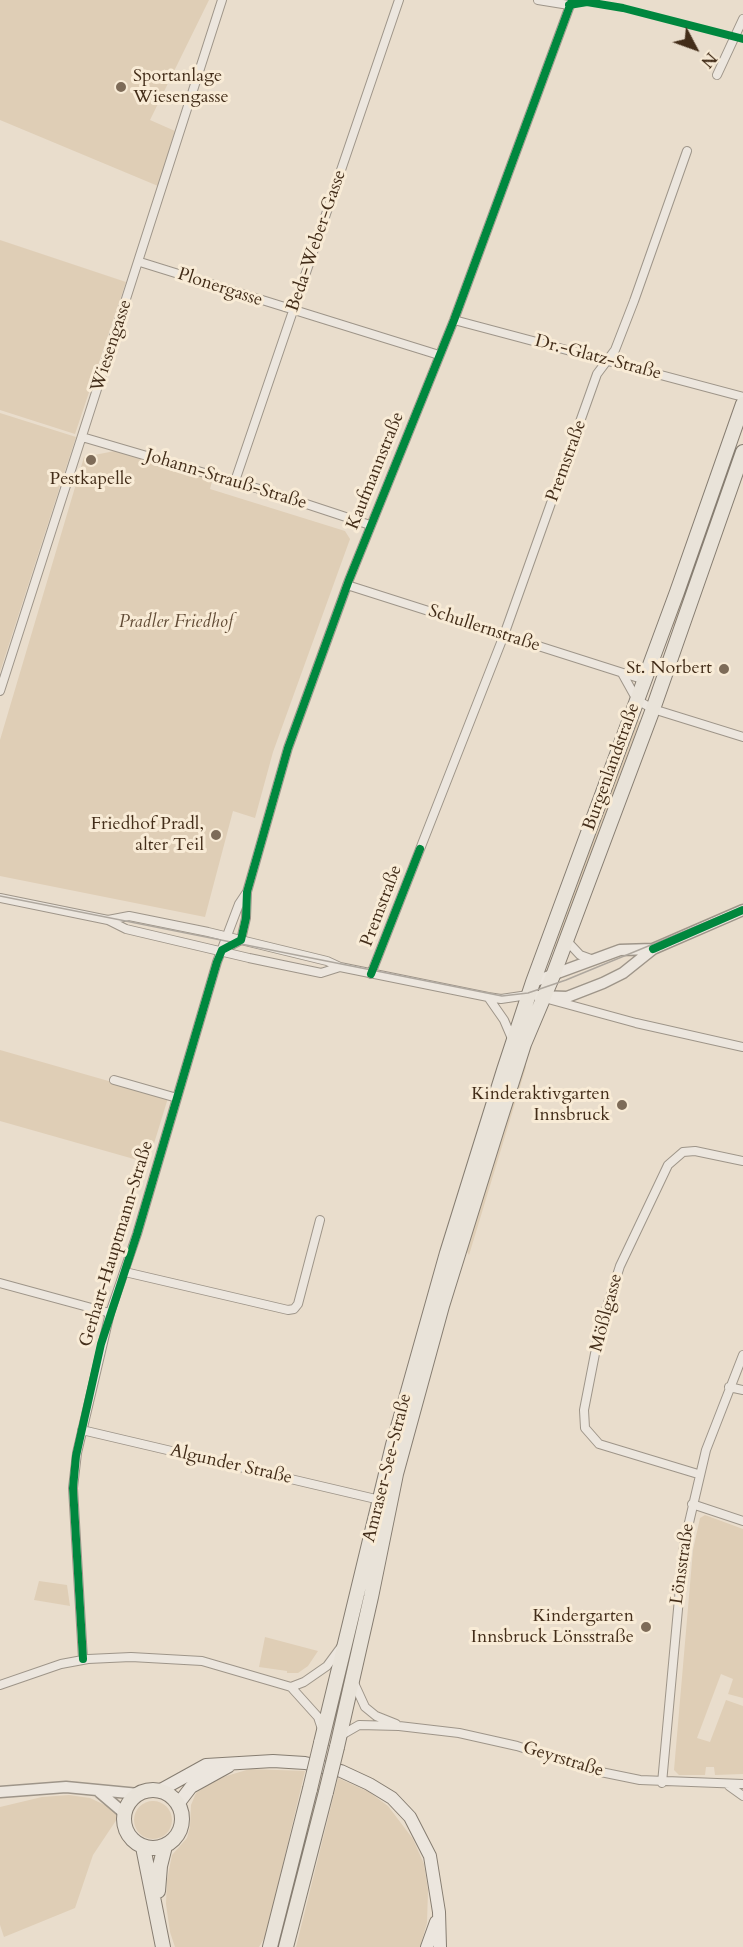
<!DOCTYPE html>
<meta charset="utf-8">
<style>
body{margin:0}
#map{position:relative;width:743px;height:1947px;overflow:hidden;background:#e9ddcc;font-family:Cardo,serif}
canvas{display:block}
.north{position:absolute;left:665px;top:18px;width:60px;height:60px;-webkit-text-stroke:4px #f8ebd6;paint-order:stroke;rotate:131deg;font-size:16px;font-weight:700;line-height:24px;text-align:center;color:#432d19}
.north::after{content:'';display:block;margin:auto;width:21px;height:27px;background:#432d19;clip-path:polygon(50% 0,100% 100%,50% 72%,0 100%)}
</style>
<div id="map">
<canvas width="743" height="1947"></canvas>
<div class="north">N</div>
</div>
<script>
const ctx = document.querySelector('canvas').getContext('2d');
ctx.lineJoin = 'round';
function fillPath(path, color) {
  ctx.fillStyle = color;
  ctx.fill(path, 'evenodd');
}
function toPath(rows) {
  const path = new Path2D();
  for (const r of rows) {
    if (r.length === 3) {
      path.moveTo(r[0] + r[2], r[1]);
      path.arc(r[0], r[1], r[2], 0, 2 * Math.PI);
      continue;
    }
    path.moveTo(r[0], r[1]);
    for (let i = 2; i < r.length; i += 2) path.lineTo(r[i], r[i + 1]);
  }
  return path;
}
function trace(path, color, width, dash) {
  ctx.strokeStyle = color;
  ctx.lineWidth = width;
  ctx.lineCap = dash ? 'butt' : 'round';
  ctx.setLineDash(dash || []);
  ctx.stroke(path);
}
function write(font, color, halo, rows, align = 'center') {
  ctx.font = font + ' Cardo,serif';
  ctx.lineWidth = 6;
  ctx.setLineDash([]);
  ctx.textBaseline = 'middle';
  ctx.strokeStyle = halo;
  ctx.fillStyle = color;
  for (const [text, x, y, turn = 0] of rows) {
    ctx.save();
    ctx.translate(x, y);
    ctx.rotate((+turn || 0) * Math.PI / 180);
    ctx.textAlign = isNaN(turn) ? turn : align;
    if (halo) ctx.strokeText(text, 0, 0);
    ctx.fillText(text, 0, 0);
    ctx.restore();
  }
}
fillPath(toPath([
 [0,0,209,0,150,120,175,131,158,186,0,120],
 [0,240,126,282,75,434,0,410],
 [0,413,76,437,0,672],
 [125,449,212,481,210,489,345,531,350,539,273,752,255,818,233,811,205,917,0,876,0,740,84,457],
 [728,467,676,624,673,626,672,624],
 [637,720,641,722,556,950,554,949],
 [0,1050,168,1098,148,1163,0,1121],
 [525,1059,526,1067,469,1255,466,1250],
 [705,1515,743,1529,743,1698,728,1694,733,1679,721,1674,697,1738,710,1742,726,1700,743,1706,743,1774,715,1775,714,1767,706,1767,705,1775,679,1775,674,1770,693,1550,700,1518],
 [39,1581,67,1585,70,1606,34,1600],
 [265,1637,318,1651,308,1666,298,1673,287,1673,287,1671,259,1667],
 [250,1769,305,1771,266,1935,259,1947,175,1947,170,1932,166,1904,167,1880,172,1855,187,1838,190,1827,191,1805,196,1793,216,1779],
 [338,1778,369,1792,388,1806,413,1839,424,1864,428,1890,427,1923,420,1947,296,1947],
 [69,1795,90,1798,107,1806,116,1814,117,1819,93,1855,75,1908,4,1937,0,1925,0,1807,42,1797],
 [153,1820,19]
]), '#dfceb6');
const minor = toPath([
 [538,0,569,5],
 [717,75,743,19],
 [140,262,439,355],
 [454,320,743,397],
 [82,437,273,493,370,525],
 [235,481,399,0],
 [347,585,645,680],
 [622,673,637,700,653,709,743,737],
 [0,691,222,0],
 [0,898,108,920,126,929,249,958,321,973,340,967],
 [108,920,129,916,208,932,327,961,340,967,488,997,501,999,528,995],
 [566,940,580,955,591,959],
 [222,950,241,940,246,918,247,892,288,748,349,580,454,320,572,0],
 [371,974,504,635,597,374,615,350,634,301,687,151],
 [488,997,504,1020,513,1041],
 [548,999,636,1023,743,1047],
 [114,1080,177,1098],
 [125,1272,288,1310,294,1309,298,1304,320,1220],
 [0,1283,110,1313],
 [729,1387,743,1390],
 [82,1430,380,1500],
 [698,1474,599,1444,585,1428,584,1410,600,1328,620,1266,668,1165,683,1152,695,1151,743,1161],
 [692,1504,743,1521],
 [83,1659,73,1488,77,1453,110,1313,137,1234,217,962,239,904,247,892],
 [354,1683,365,1707,376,1716,396,1724],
 [0,1685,61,1664,88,1659,131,1657,202,1661,291,1687,318,1717,323,1732],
 [291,1687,304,1682,327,1666,341,1647],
 [340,1736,359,1725,399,1726,459,1733,517,1746,591,1770,640,1780,743,1784],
 [662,1783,684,1544,706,1450,743,1355],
 [729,1786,743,1796]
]);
const tertiary = toPath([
 [533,982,620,950,653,949],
 [538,996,567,997,603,983,623,973,653,949,743,910],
 [97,1790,124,1813],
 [0,1792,66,1787,139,1794]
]);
const secondary = toPath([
 [159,1791,206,1765,273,1761,305,1763,341,1771,369,1784,392,1798,410,1817,430,1856,439,1912,440,1947],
 [178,1804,191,1787,229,1766],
 [427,1947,436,1922]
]);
const primary = toPath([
 [321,1743,393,1445,447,1253,504,1070,533,982,677,592,743,404],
 [337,1747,371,1597,396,1474,442,1306,497,1129,524,1044,554,973,653,709,743,452],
 [153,1819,29],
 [143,1847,163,1947],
 [158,1891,160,1866,165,1846],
 [270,1947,310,1789],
 [286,1947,326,1792]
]);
trace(minor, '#9e9589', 10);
trace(tertiary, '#9e9589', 13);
trace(secondary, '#867d71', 14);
trace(primary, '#867d71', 16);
trace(minor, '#ece6de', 8);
trace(tertiary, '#ece6de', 10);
trace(secondary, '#ece6de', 12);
trace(primary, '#e9e3d9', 14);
trace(toPath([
 [0,896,502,996,528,993,566,980,743,907]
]), '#aea79e', 1.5);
const primaryBridge = toPath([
 [310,1789,321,1743],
 [326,1792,337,1747]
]);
trace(primaryBridge, '#867d71', 16, []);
trace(primaryBridge, '#e9e3d9', 14);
trace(toPath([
 [569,5,587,2,623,8,743,39],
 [653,949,743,910],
 [371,974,420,849],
 [83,1659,73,1488,76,1456,101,1344,137,1234,217,962,222,950,241,940,246,918,247,892,288,748,349,580,454,320,572,0]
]), '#00873e', 8);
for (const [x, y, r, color] of [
 [121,87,6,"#7d6b58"],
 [91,460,6,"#7d6b58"],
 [724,669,6,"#7d6b58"],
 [216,835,6,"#7d6b58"],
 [622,1105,6,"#7d6b58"],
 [646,1627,6,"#7d6b58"]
]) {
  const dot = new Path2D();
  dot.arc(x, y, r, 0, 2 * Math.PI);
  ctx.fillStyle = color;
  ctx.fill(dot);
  trace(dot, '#f8ebd6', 2);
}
write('18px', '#432d19', '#f8ebd6', [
 ["Sportanlage",133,77,"left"],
 ["Wiesengasse",133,98,"left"],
 ["Pestkapelle",91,480,"center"],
 ["St. Norbert",712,669],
 ["Friedhof Pradl,",204,825],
 ["alter Teil",204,846],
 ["Kinderaktivgarten",610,1095],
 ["Innsbruck",610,1116],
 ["Kindergarten",634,1617],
 ["Innsbruck Lönsstraße",634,1638]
], 'right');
write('18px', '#432d19', '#f8ebd6', [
 ["Beda-Weber-Gasse",317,241,-71],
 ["Plonergasse",220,288,18],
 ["Wiesengasse",112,346,-72],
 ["Dr.-Glatz-Straße",598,358,15],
 ["Premstraße",567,461,-70],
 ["Kaufmannstraße",376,471,-68],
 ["Johann-Strauß-Straße",226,480,17],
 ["Schullernstraße",484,629,18],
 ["Burgenlandstraße",612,767,-70],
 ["Premstraße",382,906,-69],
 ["Gerhart-Hauptmann-Straße",117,1244,-73],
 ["Mößlgasse",607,1313,-75],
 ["Algunder Straße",231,1465,13],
 ["Amraser-See-Straße",388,1468,-76],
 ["Lönsstraße",683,1564,-82],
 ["Geyrstraße",563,1760,17]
]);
write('italic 18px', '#614b35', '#f8ebd6', [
 ["Pradler Friedhof",176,623]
]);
</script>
